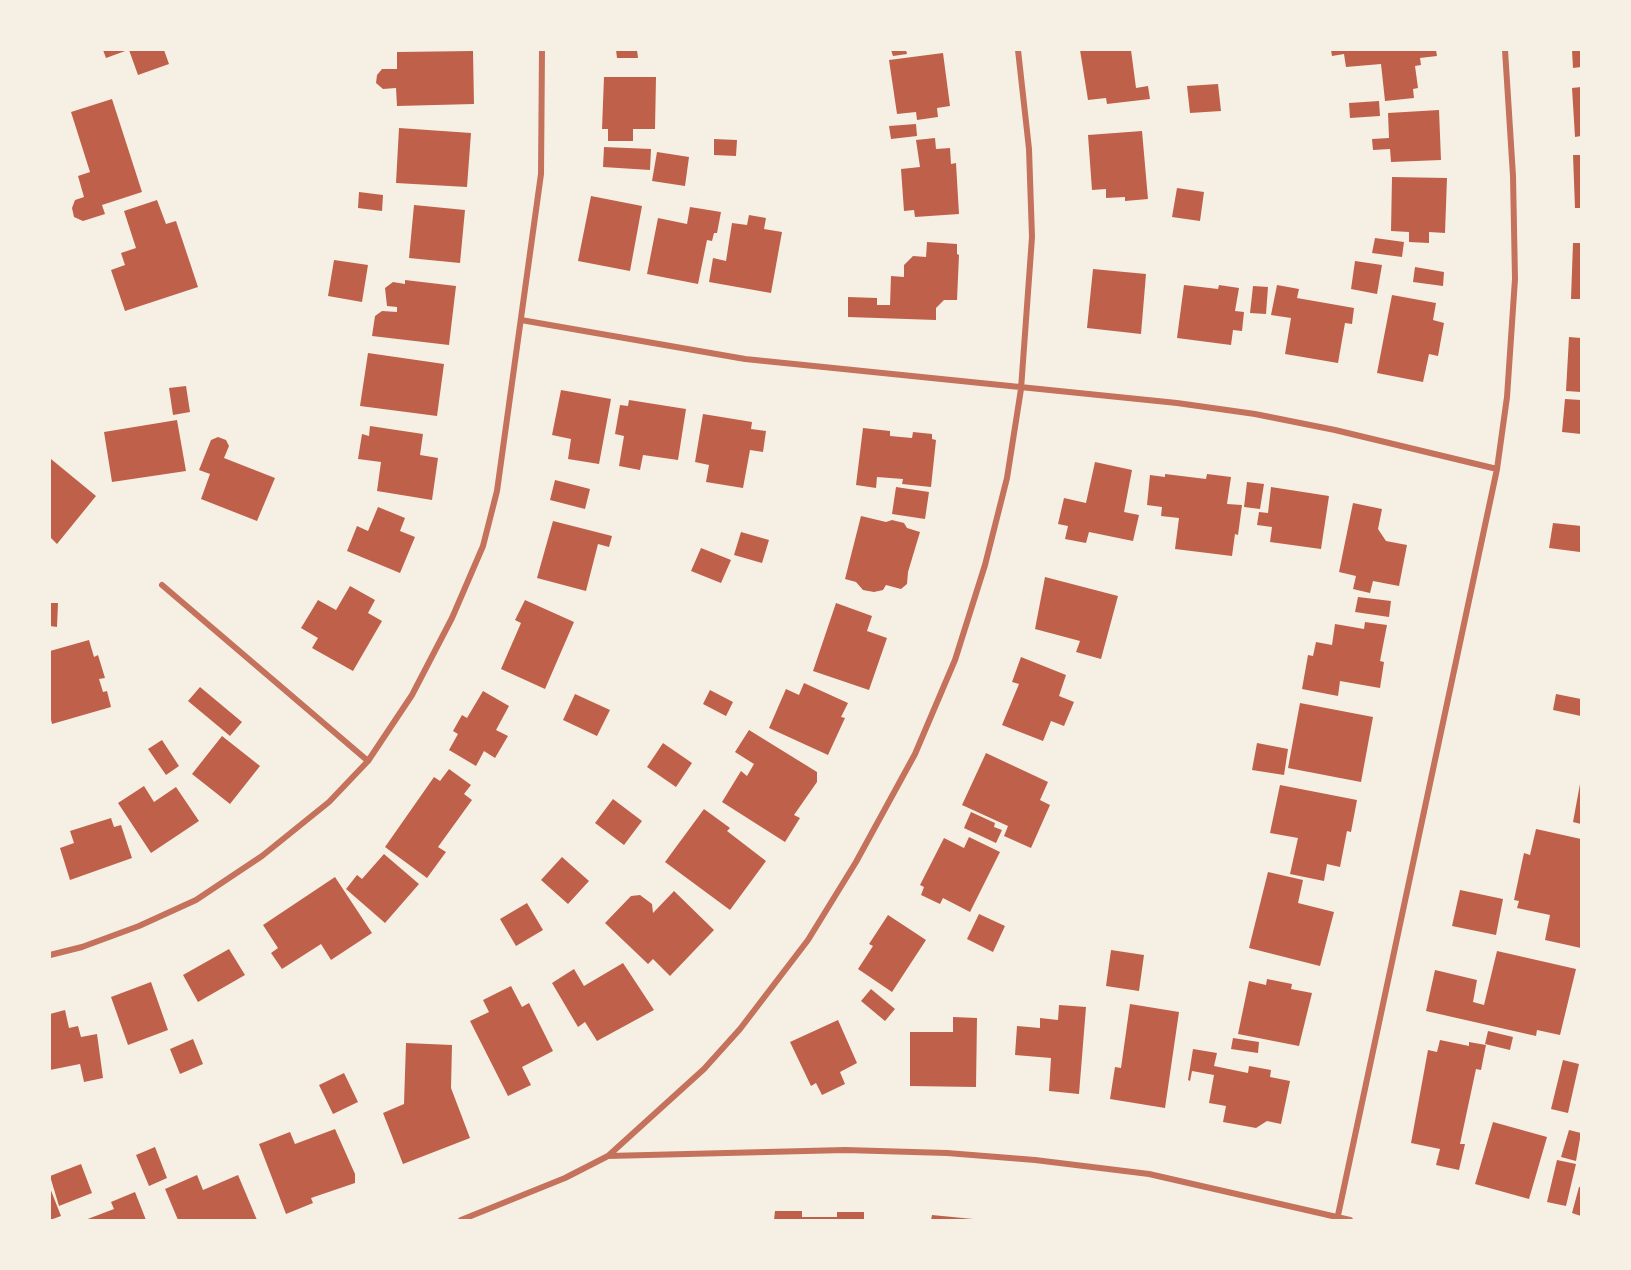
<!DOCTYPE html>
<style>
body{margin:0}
#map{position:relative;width:1631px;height:1270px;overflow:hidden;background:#f6efe4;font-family:Montserrat,sans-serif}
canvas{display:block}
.frame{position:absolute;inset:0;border:51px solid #f6efe4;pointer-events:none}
</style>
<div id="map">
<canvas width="1631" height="1270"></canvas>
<div class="frame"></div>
</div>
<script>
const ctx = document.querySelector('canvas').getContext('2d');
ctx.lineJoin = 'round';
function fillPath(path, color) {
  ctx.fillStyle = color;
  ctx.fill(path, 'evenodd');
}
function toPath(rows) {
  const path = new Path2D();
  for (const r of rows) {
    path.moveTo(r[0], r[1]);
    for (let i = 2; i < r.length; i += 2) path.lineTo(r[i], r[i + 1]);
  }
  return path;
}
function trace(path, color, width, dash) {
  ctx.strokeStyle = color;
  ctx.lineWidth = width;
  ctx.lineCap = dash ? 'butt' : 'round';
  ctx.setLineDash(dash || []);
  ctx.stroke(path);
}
fillPath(toPath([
 [103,50,128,50,106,58],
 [129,50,164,50,169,64,138,75],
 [616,50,637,50,638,58,617,58],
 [891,50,906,50,907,54,893,56],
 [1080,50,1131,50,1136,88,1148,86,1150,99,1107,104,1106,98,1088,100],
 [1331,50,1436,50,1437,56,1420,58,1421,65,1415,66,1418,88,1413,89,1414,98,1385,101,1381,64,1346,67,1344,54,1332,56],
 [1572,50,1581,50,1581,67,1573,68],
 [473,51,474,104,397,106,396,88,383,89,376,83,377,75,382,69,397,69,397,52],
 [943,53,950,106,937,108,938,117,917,120,916,112,897,114,889,60],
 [604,77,656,77,655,129,633,129,633,141,608,141,608,129,602,129],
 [1218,84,1221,111,1190,113,1187,86],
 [1581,87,1581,136,1575,137,1572,88],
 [112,99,142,192,102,205,105,214,83,221,74,217,72,208,75,200,84,197,78,176,90,172,71,112],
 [1379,101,1380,116,1350,118,1349,103],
 [1439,110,1441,160,1391,162,1390,149,1373,150,1372,139,1389,138,1388,113],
 [916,124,917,136,891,139,889,126],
 [399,128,471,133,467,187,396,183],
 [1142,131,1148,199,1125,201,1125,197,1106,198,1106,189,1092,190,1088,135],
 [935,138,936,149,950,148,951,164,956,163,959,214,915,217,914,210,904,211,901,169,920,167,916,140],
 [714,139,737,140,736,156,714,155],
 [604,147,651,149,650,170,603,167],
 [657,152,689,157,685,186,652,181],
 [1573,155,1581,155,1581,208,1575,208],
 [1392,177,1447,178,1445,233,1429,232,1429,243,1409,242,1409,232,1391,231],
 [1177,188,1204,192,1200,221,1172,217],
 [359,192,383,195,382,211,358,208],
 [591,196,642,206,630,271,578,261],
 [157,200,166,224,176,221,198,287,125,311,111,270,125,265,121,253,136,248,124,211],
 [414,205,465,210,460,263,409,258],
 [690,207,721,212,717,233,714,233,712,241,707,240,698,284,647,274,658,218,687,224],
 [749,215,766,218,764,229,782,232,771,293,709,282,713,258,726,261,732,223,747,225],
 [1375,238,1404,242,1402,257,1372,253],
 [927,242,957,244,957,254,959,255,957,300,944,300,936,308,936,320,848,317,848,297,877,298,877,305,890,305,891,276,904,277,904,265,913,256,926,257],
 [1573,243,1581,243,1581,299,1571,299],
 [334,260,368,265,362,302,328,296],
 [1355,261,1382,265,1377,294,1351,289],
 [1415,267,1444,272,1443,286,1413,282],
 [1093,269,1146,274,1141,334,1087,328],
 [405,280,456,286,449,345,372,336,375,316,382,311,397,312,397,307,387,306,385,288,393,282,405,284],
 [1184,285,1218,289,1219,285,1239,288,1235,311,1244,312,1242,331,1233,330,1231,345,1177,338],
 [1277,285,1299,289,1297,298,1354,308,1352,324,1345,323,1338,363,1285,354,1291,318,1271,315],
 [1253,286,1268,287,1266,314,1250,313],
 [1392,295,1436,303,1433,320,1444,323,1438,356,1429,354,1423,382,1377,373],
 [1569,337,1581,338,1581,392,1566,391],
 [368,353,444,364,437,416,360,406],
 [186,386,190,412,173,415,169,388],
 [561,390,611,399,599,464,568,459,571,439,552,435],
 [1565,399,1581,400,1581,434,1562,432],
 [629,400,686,409,678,460,643,455,640,470,619,466,624,436,615,434,620,405,628,406],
 [703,414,752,422,751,429,766,431,763,452,750,450,743,488,706,482,709,465,695,462],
 [177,420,186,471,112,482,104,432],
 [370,426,423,434,420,455,438,458,432,500,377,491,381,462,358,459,362,434,369,436],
 [863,428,890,431,890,436,912,438,913,432,932,434,932,439,936,440,931,487,902,484,903,479,877,477,876,488,856,485],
 [218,437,226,440,229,446,224,458,275,478,257,521,201,499,210,474,199,470,211,440],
 [51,459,96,496,57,544,50,537],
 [1095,462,1132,470,1124,512,1139,515,1133,541,1089,532,1086,543,1065,539,1068,526,1058,524,1064,498,1086,503],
 [1165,474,1206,479,1207,474,1231,477,1227,504,1242,505,1238,535,1235,534,1232,556,1175,549,1179,518,1161,516,1162,507,1147,505,1150,475,1165,477],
 [555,480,590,489,585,509,550,500],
 [1247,482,1264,484,1260,509,1244,507],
 [896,487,929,492,925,519,892,514],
 [1271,487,1329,496,1321,549,1270,542,1272,527,1257,525,1259,512,1268,513],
 [1353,503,1382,509,1378,529,1386,541,1407,545,1399,586,1373,581,1370,593,1353,589,1356,576,1339,572],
 [378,507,405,518,400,531,415,537,400,573,347,551,357,526,368,531],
 [861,516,886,522,892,520,904,523,907,528,920,532,908,572,907,584,901,589,886,585,883,590,874,592,863,590,856,582,845,579],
 [553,521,612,536,609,547,598,544,586,591,537,578],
 [1553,523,1581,526,1580,552,1549,548],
 [741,532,769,540,762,563,734,555],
 [701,548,731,560,721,583,691,571],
 [1045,577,1118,596,1101,659,1076,652,1080,641,1035,629],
 [350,586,375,600,368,613,382,621,353,671,312,648,318,638,301,628,318,600,336,610],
 [1358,597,1391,601,1389,617,1355,612],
 [525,600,574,622,545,689,501,669,521,623,515,620],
 [50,603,58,603,57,627,50,626],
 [836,603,872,616,867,631,887,638,869,690,813,671],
 [1365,622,1387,625,1380,661,1384,662,1380,688,1340,681,1338,696,1302,689,1308,655,1313,656,1316,642,1332,645,1335,624,1364,629],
 [89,640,94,657,98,655,105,678,99,679,103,692,107,691,111,707,52,724,50,715,50,651],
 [1021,657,1066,675,1059,696,1074,702,1064,726,1051,721,1043,741,1002,725,1019,684,1012,682],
 [804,683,848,703,841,717,845,718,828,755,769,728,786,689,799,695],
 [200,687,242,722,230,736,188,701],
 [710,690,733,702,726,716,703,704],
 [483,691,509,706,496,730,508,736,495,758,484,751,476,766,449,750,458,734,453,731,462,715,467,718],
 [575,694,610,710,597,736,563,720],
 [1556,694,1581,699,1581,716,1553,710],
 [1300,703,1373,717,1361,782,1288,768],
 [749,730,817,772,817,782,794,815,800,818,785,842,722,802,741,771,747,776,754,764,735,752],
 [222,736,260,766,230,804,192,774],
 [162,740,179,766,166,775,148,749],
 [663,743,692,763,676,787,647,767],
 [1257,743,1288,749,1284,775,1252,770],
 [986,753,1048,782,1040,800,1050,805,1031,848,1004,836,1008,826,962,805],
 [449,769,471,785,464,794,472,800,438,847,446,852,427,878,385,847,434,777,440,781],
 [1580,784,1581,784,1581,824,1573,822],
 [1280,785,1357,800,1351,832,1347,831,1340,867,1327,864,1324,881,1290,874,1298,838,1270,833],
 [144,786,154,802,176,787,199,821,151,853,118,803],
 [613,799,642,821,624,845,595,823],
 [704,809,730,828,727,831,766,861,730,910,665,862],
 [971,812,995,823,994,827,1002,830,996,843,964,828],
 [111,818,114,827,121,825,132,858,70,880,60,848,74,843,70,831],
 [1536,829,1581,839,1581,948,1545,940,1550,915,1517,908,1519,901,1514,900,1524,853,1530,855],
 [969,837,1000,852,970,912,943,898,940,904,921,895,924,887,920,885,944,838,964,848],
 [384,854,419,884,385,923,346,889,357,875,362,879],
 [562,857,589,881,568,904,541,880],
 [1268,872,1303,880,1298,903,1334,912,1320,966,1249,948],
 [335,877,372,933,331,960,321,944,282,969,271,953,278,948,263,925],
 [1460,890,1503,899,1496,935,1452,926],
 [674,891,714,930,670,976,653,959,648,964,605,923,631,896,640,895,652,904,653,913],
 [527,903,543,930,516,946,500,919],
 [979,914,1005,926,993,952,967,939],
 [888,915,926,940,892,992,858,969,873,946,869,944],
 [229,949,245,975,198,1002,183,975],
 [1111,950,1144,955,1139,991,1106,986],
 [1497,951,1576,969,1560,1035,1537,1030,1536,1036,1426,1011,1435,970,1477,980,1473,1002,1484,1005],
 [623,963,654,1010,597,1041,585,1022,578,1027,552,983,574,969,584,986],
 [1267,979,1292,984,1291,989,1312,993,1299,1046,1238,1034,1249,981,1266,985],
 [151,982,168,1030,128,1045,111,997],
 [511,986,522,1007,529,1003,553,1051,522,1067,531,1085,508,1096,470,1021,489,1012,483,1000],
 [871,989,895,1009,885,1021,861,1001],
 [1130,1004,1179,1012,1165,1108,1110,1099,1115,1067,1121,1068],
 [1059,1005,1086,1007,1079,1094,1049,1091,1051,1058,1015,1055,1017,1026,1040,1028,1040,1018,1058,1020],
 [65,1010,69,1028,78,1026,81,1037,97,1034,103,1078,84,1082,80,1064,50,1070,50,1014],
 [953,1017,977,1018,976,1087,910,1086,910,1032,953,1032],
 [838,1020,857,1063,840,1072,845,1084,822,1095,816,1083,811,1086,790,1042],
 [1488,1031,1513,1037,1510,1050,1485,1044],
 [1233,1038,1259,1042,1258,1053,1231,1049],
 [193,1039,203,1064,180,1074,170,1049],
 [1440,1040,1469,1046,1469,1042,1486,1045,1481,1070,1476,1069,1460,1144,1465,1144,1459,1170,1436,1165,1440,1149,1411,1143,1428,1050,1437,1052],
 [406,1043,452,1045,451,1088,470,1138,403,1164,383,1113,404,1104],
 [1193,1049,1217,1053,1214,1066,1248,1073,1249,1066,1271,1070,1270,1077,1290,1081,1281,1124,1267,1121,1256,1128,1223,1122,1226,1106,1209,1103,1214,1075,1192,1071,1190,1081,1188,1080],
 [1563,1060,1579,1064,1568,1113,1551,1109],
 [344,1073,358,1102,333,1114,319,1085],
 [1493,1122,1547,1137,1529,1199,1475,1184],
 [335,1129,355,1174,355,1183,311,1198,313,1203,286,1214,259,1144,290,1132,295,1144],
 [1569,1130,1581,1133,1576,1161,1561,1157],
 [155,1147,167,1178,149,1186,136,1155],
 [1557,1160,1576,1164,1566,1206,1547,1202],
 [81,1164,92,1193,59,1206,50,1176],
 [197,1175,203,1190,238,1175,257,1220,178,1220,165,1189],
 [1579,1187,1581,1187,1581,1216,1572,1213],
 [50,1188,61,1216,50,1220],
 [135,1192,146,1220,85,1220,114,1209,111,1202],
 [775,1211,802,1211,802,1217,837,1217,837,1212,864,1212,864,1220,774,1220],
 [932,1215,973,1219,973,1220,931,1220]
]), '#bf614a');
trace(toPath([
 [521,320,745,359,1177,403,1255,414,1335,430,1497,469],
 [162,585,368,761],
 [50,955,82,947,139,926,196,900,262,856,329,802,368,761,412,695,452,618,483,546,497,491,541,174,542,50],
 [608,1156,704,1069,740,1029,808,940,856,862,915,754,955,660,985,565,1007,478,1021,389,1032,237,1029,149,1018,50],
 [461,1220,565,1178,608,1156,845,1150,947,1153,1035,1160,1149,1174,1350,1220],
 [1337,1220,1497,469,1507,397,1515,279,1513,176,1505,50]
]), '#c5725c', 6);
</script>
